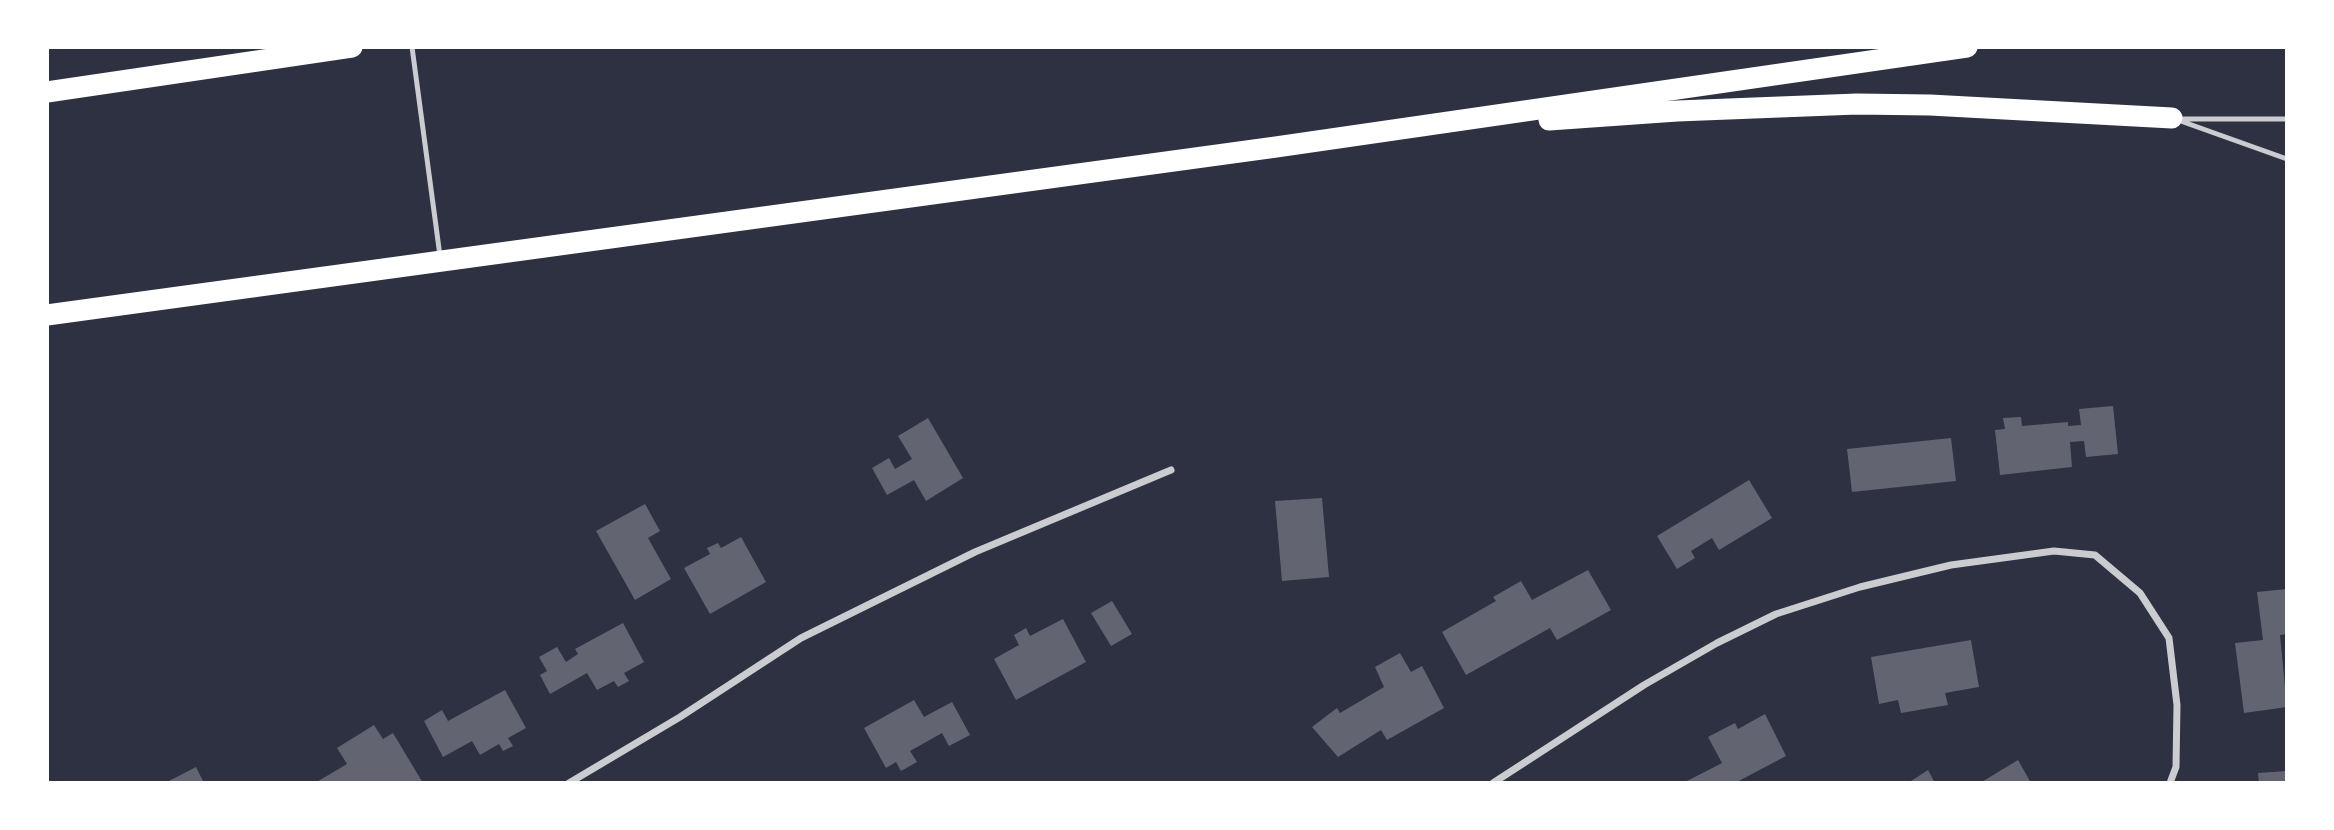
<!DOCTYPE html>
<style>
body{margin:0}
#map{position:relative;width:2334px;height:830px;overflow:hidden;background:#2d3142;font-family:"Playfair Display",serif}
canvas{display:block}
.frame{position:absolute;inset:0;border:49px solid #fff;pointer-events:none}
</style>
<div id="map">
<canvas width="2334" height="830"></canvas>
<div class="frame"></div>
</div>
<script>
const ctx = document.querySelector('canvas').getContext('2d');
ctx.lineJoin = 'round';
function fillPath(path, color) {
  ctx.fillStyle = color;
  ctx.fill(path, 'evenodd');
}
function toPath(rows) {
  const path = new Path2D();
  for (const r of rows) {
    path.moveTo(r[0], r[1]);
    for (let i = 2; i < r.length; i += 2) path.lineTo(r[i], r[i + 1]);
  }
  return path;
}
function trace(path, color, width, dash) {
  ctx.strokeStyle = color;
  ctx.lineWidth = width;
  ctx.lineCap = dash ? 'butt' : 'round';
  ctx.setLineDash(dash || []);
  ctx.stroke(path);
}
fillPath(toPath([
 [2113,406,2118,454,2086,457,2084,441,2070,442,2072,467,2000,475,1995,430,2005,429,2003,418,2021,417,2022,426,2068,422,2068,426,2081,425,2079,409],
 [928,418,963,478,926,501,914,480,887,495,872,468,889,458,895,469,912,459,898,436],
 [1951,438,1956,481,1852,492,1847,449],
 [1749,480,1772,518,1719,550,1712,538,1691,551,1695,558,1677,569,1657,536],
 [1322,498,1329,577,1282,581,1275,501],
 [645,504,660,531,648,538,671,579,635,600,596,531],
 [741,537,766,582,710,614,684,568,710,554,707,548,718,543,721,548],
 [1588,570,1611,610,1557,640,1550,628,1466,675,1442,632,1496,601,1493,597,1521,581,1532,600],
 [2287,589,2287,634,2280,635,2287,707,2244,713,2235,643,2263,640,2257,592],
 [1112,601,1132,634,1111,646,1091,613],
 [1063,619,1086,662,1016,700,994,659,1019,645,1014,635,1026,628,1030,636],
 [623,623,644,662,624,673,629,681,618,687,614,681,597,690,587,673,550,694,540,675,547,671,539,657,557,647,566,662,578,654,575,649],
 [1971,640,1979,687,1945,693,1948,705,1901,713,1898,700,1879,704,1871,657],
 [1400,653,1411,672,1422,666,1444,708,1387,740,1381,730,1338,757,1312,727,1337,708,1340,713,1384,687,1375,667],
 [505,690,526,728,508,738,513,746,503,751,499,744,480,755,472,741,443,757,424,721,442,710,448,721],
 [914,700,924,717,952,702,970,735,949,746,942,733,910,751,917,762,901,771,896,762,886,768,864,728],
 [1765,714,1786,756,1735,783,1683,783,1722,763,1708,737,1735,723,1738,729],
 [374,725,383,739,393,733,423,783,315,783,347,764,337,748],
 [2018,760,2031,783,1980,783],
 [196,767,204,783,165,783],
 [1928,770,1935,783,1908,783],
 [2287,771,2287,783,2259,783,2258,773]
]), '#626471');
trace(toPath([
 [412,47,440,256],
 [2175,119,2287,159],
 [2179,119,2287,119]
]), '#caccd0', 5);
trace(toPath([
 [569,783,680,717,801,638,975,552,1171,470],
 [1493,783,1644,685,1717,643,1776,614,1860,587,1951,565,2054,551,2095,555,2140,593,2169,638,2177,705,2176,767,2170,783]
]), '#caccd0', 7);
trace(toPath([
 [47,92,352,47],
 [1549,120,1677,111,1857,104,1930,105,2172,118],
 [47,315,1276,147,1967,47]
]), '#fff', 21);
</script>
